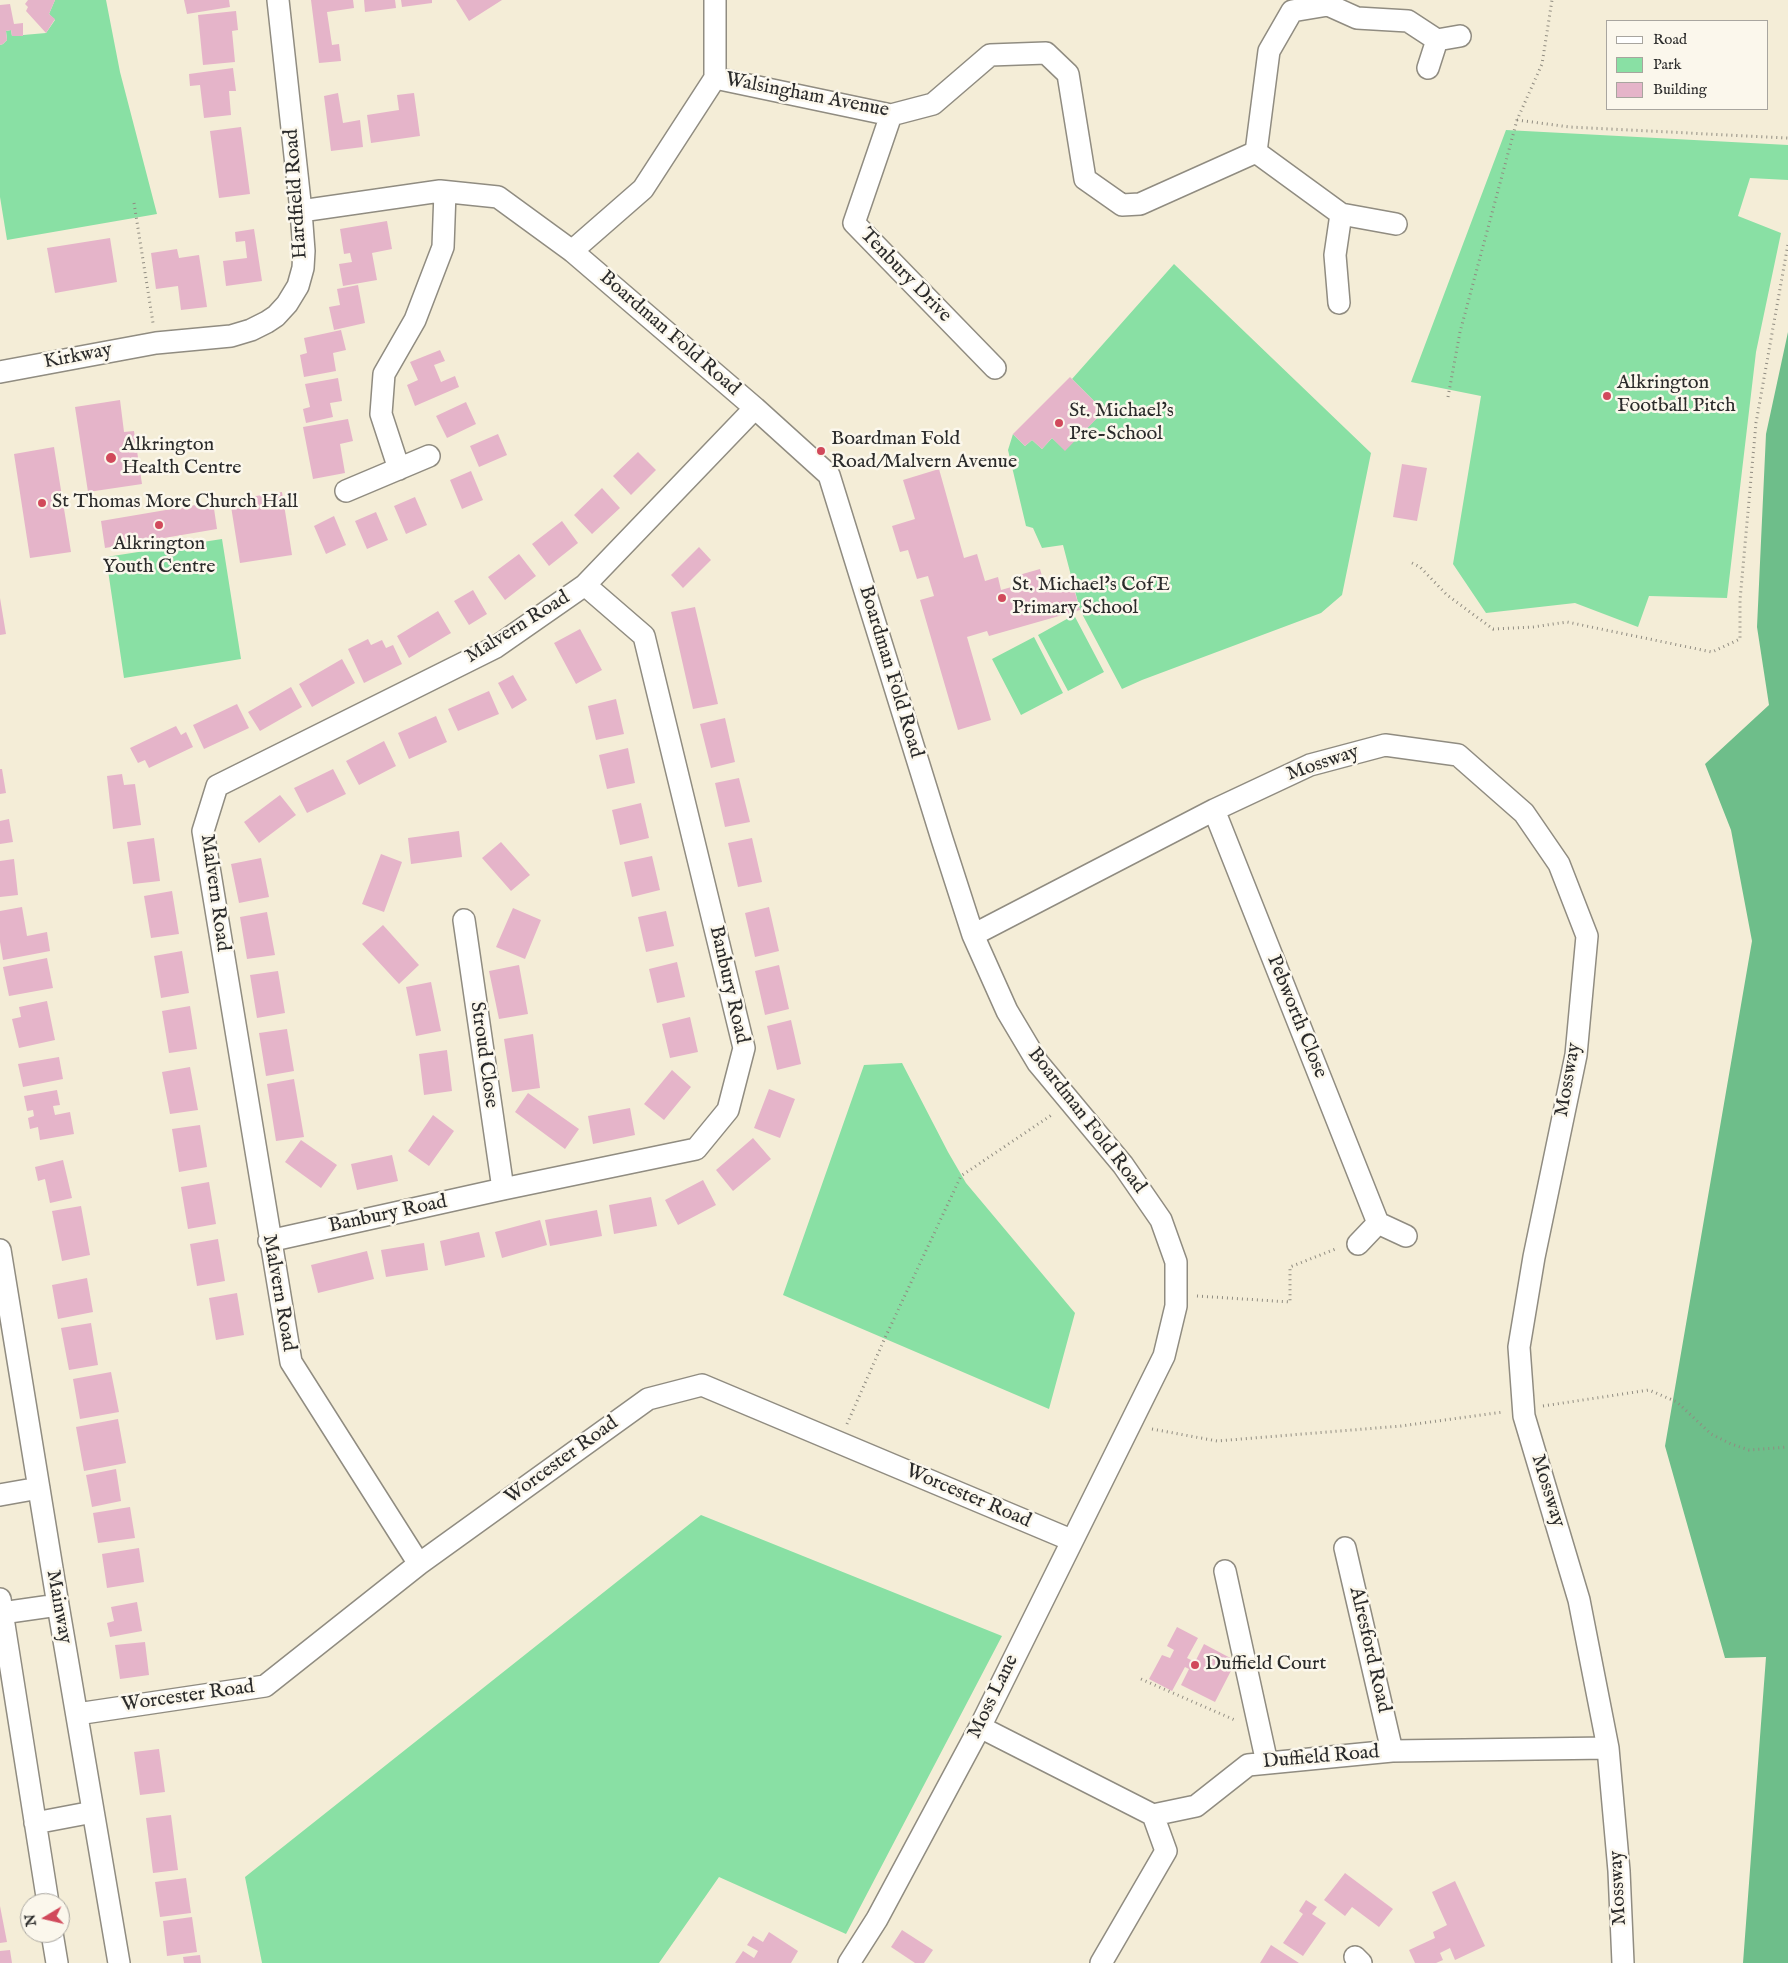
<!DOCTYPE html>
<style>
body{margin:0}
#map{position:relative;width:1788px;height:1963px;overflow:hidden;background:#f4edd7;font-family:"IM FELL English",serif}
canvas{display:block}
.legend{position:absolute;left:1606px;top:20px;width:162px;height:90px;box-sizing:border-box;background:#fbf7ec;border:1px solid #a8a59f;margin:0;padding:6px 9px;list-style:none;font-size:15px;color:#2b2b2b}
.legend li{display:flex;align-items:center;gap:10px;height:25px}
.legend b{width:25px;border:1px solid #a8a59f}
.north{position:absolute;left:20px;top:1893px;width:50px;height:50px;box-sizing:border-box;background:#fbf7ec;border:1px solid #a8a59f;border-radius:50%;rotate:261deg;font-size:14px;font-weight:700;line-height:20px;text-align:center;color:#2b2b2b}
.north::after{content:'';display:block;margin:auto;width:18px;height:22px;background:#d1495b;clip-path:polygon(50% 0,100% 100%,50% 72%,0 100%)}
</style>
<div id="map">
<canvas width="1788" height="1963"></canvas>
<ul class="legend">
<li><b style="height:6px;background:#fff"></b>Road</li>
<li><b style="height:14px;background:#89e0a4"></b>Park</li>
<li><b style="height:14px;background:#e5b4c9"></b>Building</li>
</ul>
<div class="north">N</div>
</div>
<script>
const ctx = document.querySelector('canvas').getContext('2d');
ctx.lineJoin = 'round';
function fillPath(path, color) {
  ctx.fillStyle = color;
  ctx.fill(path, 'evenodd');
}
function toPath(rows) {
  const path = new Path2D();
  for (const r of rows) {
    path.moveTo(r[0], r[1]);
    for (let i = 2; i < r.length; i += 2) path.lineTo(r[i], r[i + 1]);
  }
  return path;
}
function trace(path, color, width, dash) {
  ctx.strokeStyle = color;
  ctx.lineWidth = width;
  ctx.lineCap = dash ? 'butt' : 'round';
  ctx.setLineDash(dash || []);
  ctx.stroke(path);
}
function write(font, color, halo, rows, align = 'center') {
  ctx.font = font + ' "IM FELL English",serif';
  ctx.lineWidth = 5;
  ctx.setLineDash([]);
  ctx.textBaseline = 'middle';
  ctx.strokeStyle = halo;
  ctx.fillStyle = color;
  for (const [text, x, y, turn = 0] of rows) {
    ctx.save();
    ctx.translate(x, y);
    ctx.rotate((+turn || 0) * Math.PI / 180);
    ctx.textAlign = isNaN(turn) ? turn : align;
    if (halo) ctx.strokeText(text, 0, 0);
    ctx.fillText(text, 0, 0);
    ctx.restore();
  }
}
fillPath(toPath([
 [55,0,106,0,120,72,157,214,7,240,0,197,0,45,3,44,7,40,6,31,11,30,12,36,46,33,55,20,49,14],
 [1506,130,1788,145,1788,180,1750,178,1738,216,1781,233,1756,352,1727,598,1649,596,1638,627,1575,603,1486,613,1453,564,1481,396,1411,382],
 [1174,264,1371,453,1342,595,1321,613,1142,680,1122,689,1080,610,1063,545,1042,548,1033,528,1026,526,1008,450,1013,434,1025,446,1032,440,1042,449,1052,438,1065,450,1104,411,1072,379],
 [222,539,241,659,124,678,106,557],
 [1074,615,1104,672,1068,691,1038,635],
 [1034,637,1063,693,1021,715,992,659],
 [902,1063,948,1152,966,1183,1075,1313,1049,1409,783,1295,864,1065],
 [701,1515,1002,1636,846,1934,719,1877,659,1963,262,1963,245,1877]
]), '#89e0a4');
fillPath(toPath([
 [1788,332,1788,1963,1743,1963,1766,1657,1725,1658,1665,1446,1752,941,1731,830,1705,764,1769,705,1757,627,1766,434]
]), '#6ebe8a');
fillPath(toPath([
 [28,0,55,0,49,14,55,19,46,33,26,11,28,7,25,4],
 [184,0,229,0,230,7,187,14],
 [311,0,353,0,354,8,327,12,332,45,339,44,341,61,319,63],
 [364,0,395,0,396,8,365,12],
 [401,0,432,0,432,3,402,7],
 [456,0,502,0,469,21],
 [10,4,14,24,23,23,23,36,12,36,11,30,6,31,7,40,3,44,0,45,0,5],
 [236,11,238,30,232,31,235,62,203,65,198,15],
 [233,68,236,91,229,91,231,115,204,118,200,85,190,86,189,74],
 [338,93,343,123,360,120,363,147,331,151,324,96],
 [414,93,420,136,371,143,367,115,399,110,397,95],
 [241,127,250,194,219,198,210,131],
 [387,221,392,249,372,253,377,280,343,286,339,264,352,262,350,253,344,254,340,229],
 [254,229,262,281,226,286,223,261,247,258,245,241,236,242,235,232],
 [110,238,117,282,55,293,47,248],
 [177,249,179,258,199,255,207,307,181,310,178,286,156,289,151,253],
 [358,285,365,323,334,330,329,307,340,305,337,289],
 [341,330,346,350,333,353,336,371,304,377,300,355,307,353,304,338],
 [440,350,445,361,434,365,441,382,455,376,459,387,415,406,407,385,418,380,410,362],
 [1070,377,1104,411,1065,451,1052,438,1042,449,1032,440,1025,446,1013,434],
 [338,378,342,401,330,403,333,417,306,423,303,409,310,407,305,384],
 [120,400,124,432,134,431,142,484,88,492,75,407],
 [466,402,476,424,447,438,436,416],
 [348,419,353,441,340,444,345,473,313,479,303,427],
 [498,434,507,455,479,467,470,446],
 [54,447,71,552,30,558,14,454],
 [638,452,656,470,631,495,613,476],
 [1402,464,1427,468,1417,521,1393,517],
 [939,469,964,558,977,554,985,581,998,577,1001,590,1015,586,1012,577,1040,569,1046,590,1072,582,1080,610,989,636,987,631,967,637,991,720,958,730,920,600,934,596,928,576,917,579,908,550,900,552,892,526,915,519,903,480],
 [471,471,483,500,462,509,450,480],
 [602,488,620,508,592,534,574,515],
 [282,492,292,555,240,563,230,500],
 [415,497,427,525,406,534,394,506],
 [213,502,217,529,105,548,101,521],
 [376,512,388,540,367,549,355,521],
 [334,516,346,545,326,554,314,526],
 [562,521,578,543,549,566,532,544],
 [699,547,711,560,683,588,671,575],
 [519,554,536,576,505,600,488,577],
 [473,590,487,614,469,625,454,601],
 [0,598,6,634,0,635],
 [695,607,718,704,693,709,671,612],
 [438,611,451,633,409,658,397,636],
 [580,629,602,670,576,684,554,643],
 [368,639,371,645,382,640,386,648,393,645,402,664,364,683,348,649],
 [342,659,355,683,312,707,299,684],
 [513,675,527,700,512,709,498,683],
 [291,687,302,707,260,731,248,712],
 [489,691,499,714,458,731,448,709],
 [616,699,624,734,596,740,588,706],
 [237,704,249,728,204,749,193,725],
 [436,716,447,742,409,759,398,733],
 [725,718,735,762,711,768,700,724],
 [176,726,181,735,186,732,193,747,149,768,145,760,138,763,130,748],
 [384,741,396,766,359,785,346,761],
 [628,748,635,783,607,789,599,755],
 [0,769,2,769,6,793,0,794],
 [333,769,346,794,307,813,294,788],
 [122,774,124,785,135,784,141,825,113,829,107,776],
 [739,778,750,822,725,827,715,783],
 [280,795,296,815,259,843,244,822],
 [641,803,649,838,620,845,612,810],
 [9,819,13,842,0,844,0,821],
 [459,831,462,857,411,864,408,838],
 [154,838,160,881,133,884,127,842],
 [752,838,762,882,738,887,728,843],
 [501,842,530,875,511,891,482,858],
 [381,854,402,862,384,912,362,904],
 [652,856,660,890,632,897,624,862],
 [261,858,269,897,239,903,231,864],
 [14,859,18,895,0,897,0,861],
 [172,891,179,934,151,938,144,896],
 [22,907,27,936,47,932,50,951,3,960,0,942,0,911],
 [769,907,779,951,755,957,745,913],
 [513,908,541,920,525,959,496,947],
 [666,911,674,946,646,952,638,917],
 [267,912,275,955,247,959,240,917],
 [383,925,419,965,399,984,362,944],
 [182,951,189,993,161,998,154,956],
 [47,958,53,988,9,996,3,967],
 [677,962,685,997,657,1003,649,969],
 [519,965,528,1014,499,1019,489,971],
 [779,965,789,1009,765,1015,755,971],
 [278,971,285,1013,257,1018,250,975],
 [431,982,441,1031,416,1036,406,987],
 [47,1001,55,1040,19,1048,12,1019,21,1017,19,1007],
 [190,1006,197,1049,169,1053,162,1011],
 [690,1017,698,1052,670,1058,662,1024],
 [791,1020,801,1064,777,1070,767,1026],
 [287,1029,294,1071,266,1076,259,1033],
 [533,1034,540,1088,512,1092,504,1039],
 [447,1050,452,1091,424,1095,419,1054],
 [59,1057,63,1079,23,1087,18,1064],
 [190,1067,198,1110,170,1114,162,1072],
 [672,1070,691,1087,664,1120,644,1104],
 [294,1079,304,1137,276,1141,267,1084],
 [769,1089,795,1099,780,1138,754,1128],
 [57,1090,60,1105,53,1106,55,1115,70,1112,74,1134,40,1140,38,1127,30,1129,28,1118,34,1116,33,1110,27,1111,24,1096],
 [528,1093,579,1129,565,1149,515,1112],
 [630,1108,635,1135,593,1144,588,1116],
 [433,1115,454,1131,429,1166,408,1151],
 [200,1125,207,1167,179,1172,172,1129],
 [753,1138,771,1159,733,1191,716,1170],
 [301,1140,337,1165,321,1188,285,1162],
 [392,1155,398,1181,357,1190,351,1164],
 [63,1160,72,1198,50,1203,45,1179,38,1181,35,1167],
 [703,1180,716,1205,678,1225,665,1200],
 [209,1182,216,1224,188,1229,181,1187],
 [651,1197,657,1226,614,1234,609,1205],
 [81,1206,90,1255,62,1261,52,1211],
 [597,1210,602,1236,550,1246,545,1220],
 [540,1220,547,1245,502,1258,495,1232],
 [479,1232,485,1257,445,1266,440,1241],
 [218,1239,225,1281,197,1286,190,1244],
 [424,1243,428,1270,386,1277,381,1250],
 [367,1251,374,1279,318,1293,311,1265],
 [87,1278,93,1312,58,1319,52,1285],
 [237,1293,244,1335,216,1340,209,1298],
 [91,1323,98,1365,69,1370,61,1328],
 [111,1372,119,1412,80,1419,73,1379],
 [118,1419,126,1463,84,1471,76,1427],
 [116,1469,121,1501,92,1507,86,1475],
 [130,1507,135,1538,98,1543,93,1513],
 [139,1548,144,1582,107,1588,102,1554],
 [137,1602,142,1631,110,1637,107,1623,114,1621,111,1607],
 [1177,1627,1198,1638,1187,1658,1195,1662,1204,1644,1236,1661,1215,1702,1181,1685,1189,1669,1185,1667,1172,1691,1149,1679,1162,1655,1170,1658,1174,1650,1167,1646],
 [145,1642,149,1675,120,1679,115,1645],
 [159,1749,165,1792,140,1795,134,1752],
 [171,1815,178,1870,153,1873,146,1818],
 [1345,1873,1393,1909,1379,1927,1352,1907,1345,1916,1324,1900],
 [186,1878,191,1913,160,1917,155,1882],
 [1455,1881,1485,1946,1455,1960,1450,1948,1440,1953,1443,1960,1436,1963,1415,1963,1409,1950,1435,1938,1433,1932,1447,1925,1432,1892],
 [1306,1900,1317,1907,1312,1914,1326,1923,1303,1956,1283,1943,1303,1914,1299,1911],
 [0,1906,7,1942,0,1943],
 [192,1917,197,1952,167,1956,163,1921],
 [902,1930,933,1950,924,1963,915,1963,891,1947],
 [769,1932,798,1951,791,1963,735,1963,743,1951,754,1958,758,1951,747,1945,753,1936,763,1942],
 [1271,1945,1299,1963,1260,1963],
 [10,1950,12,1963,0,1963,0,1951],
 [200,1955,201,1963,184,1963,183,1957]
]), '#e5b4c9');
const minor = toPath([
 [1428,68,1437,40,1460,36],
 [715,78,891,115,933,104,990,55,1046,53,1068,74,1085,179,1122,205,1140,204,1256,152,1341,214,1396,224],
 [891,115,854,223,995,368],
 [1256,152,1269,51,1292,11,1328,5,1357,18,1408,21,1437,40],
 [301,211,440,191,498,197,572,251,755,408,829,475,942,839,973,935,1007,1011,1038,1063,1123,1165,1161,1220,1176,1262,1176,1306,1164,1356,980,1727,877,1919,849,1963],
 [572,251,643,189,715,78,715,0],
 [1339,303,1335,255,1341,214],
 [0,372,156,343,231,336,251,330,267,322,276,316,287,304,298,286,303,268,304,251,301,211,278,0],
 [399,469,381,414,384,374,415,320,443,247,445,192],
 [346,491,429,456],
 [1214,810,1378,1223,1358,1244],
 [464,920,503,1189],
 [973,935,1214,810,1310,765,1385,745,1458,755,1524,813,1559,864,1587,936,1576,1055,1534,1257,1519,1347,1524,1416,1579,1600,1608,1748,1619,1871,1623,1963],
 [1378,1223,1406,1236],
 [269,1241,503,1189,696,1149,728,1110,744,1048,644,636,585,585],
 [0,1250,58,1605,119,1963],
 [0,1495,39,1488],
 [1345,1548,1392,1751],
 [419,1564,291,1362,203,831,217,786,496,647,585,585,755,408],
 [1225,1571,1267,1763],
 [0,1599,48,1903],
 [2,1613,58,1605],
 [77,1714,265,1686,419,1564,648,1399,702,1385,1071,1540],
 [980,1727,1153,1815,1196,1806,1248,1765,1392,1751,1608,1748],
 [35,1823,93,1812],
 [52,1933,57,1963],
 [1355,1957,1361,1963],
 [1101,1963,1166,1851,1153,1815]
]);
trace(minor, '#908c81', 24);
trace(toPath([
 [1517,120,1570,127,1788,138],
 [134,203,153,323],
 [1448,397,1460,332,1517,120,1542,64,1552,0],
 [1412,563,1420,567,1447,595,1493,629,1533,627,1567,622,1712,652,1740,639,1740,600,1756,423,1788,244],
 [1197,1296,1290,1302,1290,1267,1338,1248],
 [1543,1406,1649,1390,1677,1402,1711,1434,1731,1444,1749,1450,1788,1447],
 [847,1424,884,1340,961,1176,1053,1114],
 [1152,1429,1217,1441,1401,1426,1503,1412],
 [1141,1679,1237,1721]
]), '#908c81', 3, [1, 4]);
trace(minor, '#fff', 21);
for (const [x, y, r, color] of [
 [1607,396,5,"#d1495b"],
 [1059,423,5,"#d1495b"],
 [821,451,5,"#d1495b"],
 [111,458,6,"#d1495b"],
 [42,503,5,"#d1495b"],
 [159,525,5,"#d1495b"],
 [1002,598,5,"#d1495b"],
 [1195,1665,5,"#d1495b"]
]) {
  const dot = new Path2D();
  dot.arc(x, y, r, 0, 2 * Math.PI);
  ctx.fillStyle = color;
  ctx.fill(dot);
  trace(dot, '#fbf7ec', 2);
}
write('20px', '#2b2b2b', '#fbf7ec', [
 ["Walsingham Avenue",807,96,11],
 ["Hardfield Road",297,194,-94],
 ["Tenbury Drive",905,276,46],
 ["Boardman Fold Road",669,334,41],
 ["Kirkway",78,357,-11],
 ["Malvern Road",518,628,-32],
 ["Boardman Fold Road",890,672,73],
 ["Mossway",1323,764,-19],
 ["Malvern Road",214,893,82],
 ["Banbury Road",728,985,77],
 ["Pebworth Close",1296,1017,68],
 ["Stroud Close",483,1055,82],
 ["Mossway",1569,1080,-80],
 ["Boardman Fold Road",1086,1121,52],
 ["Banbury Road",388,1215,-12],
 ["Malvern Road",278,1293,80],
 ["Worcester Road",562,1461,-36],
 ["Mossway",1547,1491,73],
 ["Worcester Road",968,1497,23],
 ["Mainway",58,1607,80],
 ["Alresford Road",1369,1650,77],
 ["Worcester Road",188,1697,-8],
 ["Moss Lane",994,1697,-64],
 ["Duffield Road",1321,1758,-5],
 ["Mossway",1619,1888,-93]
]);
write('20px', '#2b2b2b', '#fbf7ec', [
 ["Alkrington",1617,384],
 ["Football Pitch",1617,407],
 ["St. Michael's",1069,412],
 ["Pre-School",1069,435],
 ["Boardman Fold",831,440],
 ["Road/Malvern Avenue",831,463],
 ["Alkrington",122,446],
 ["Health Centre",122,469],
 ["St Thomas More Church Hall",52,503],
 ["Alkrington",159,545,"center"],
 ["Youth Centre",159,568,"center"],
 ["St. Michael's CofE",1012,586],
 ["Primary School",1012,609],
 ["Duffield Court",1205,1665]
], 'left');
</script>
